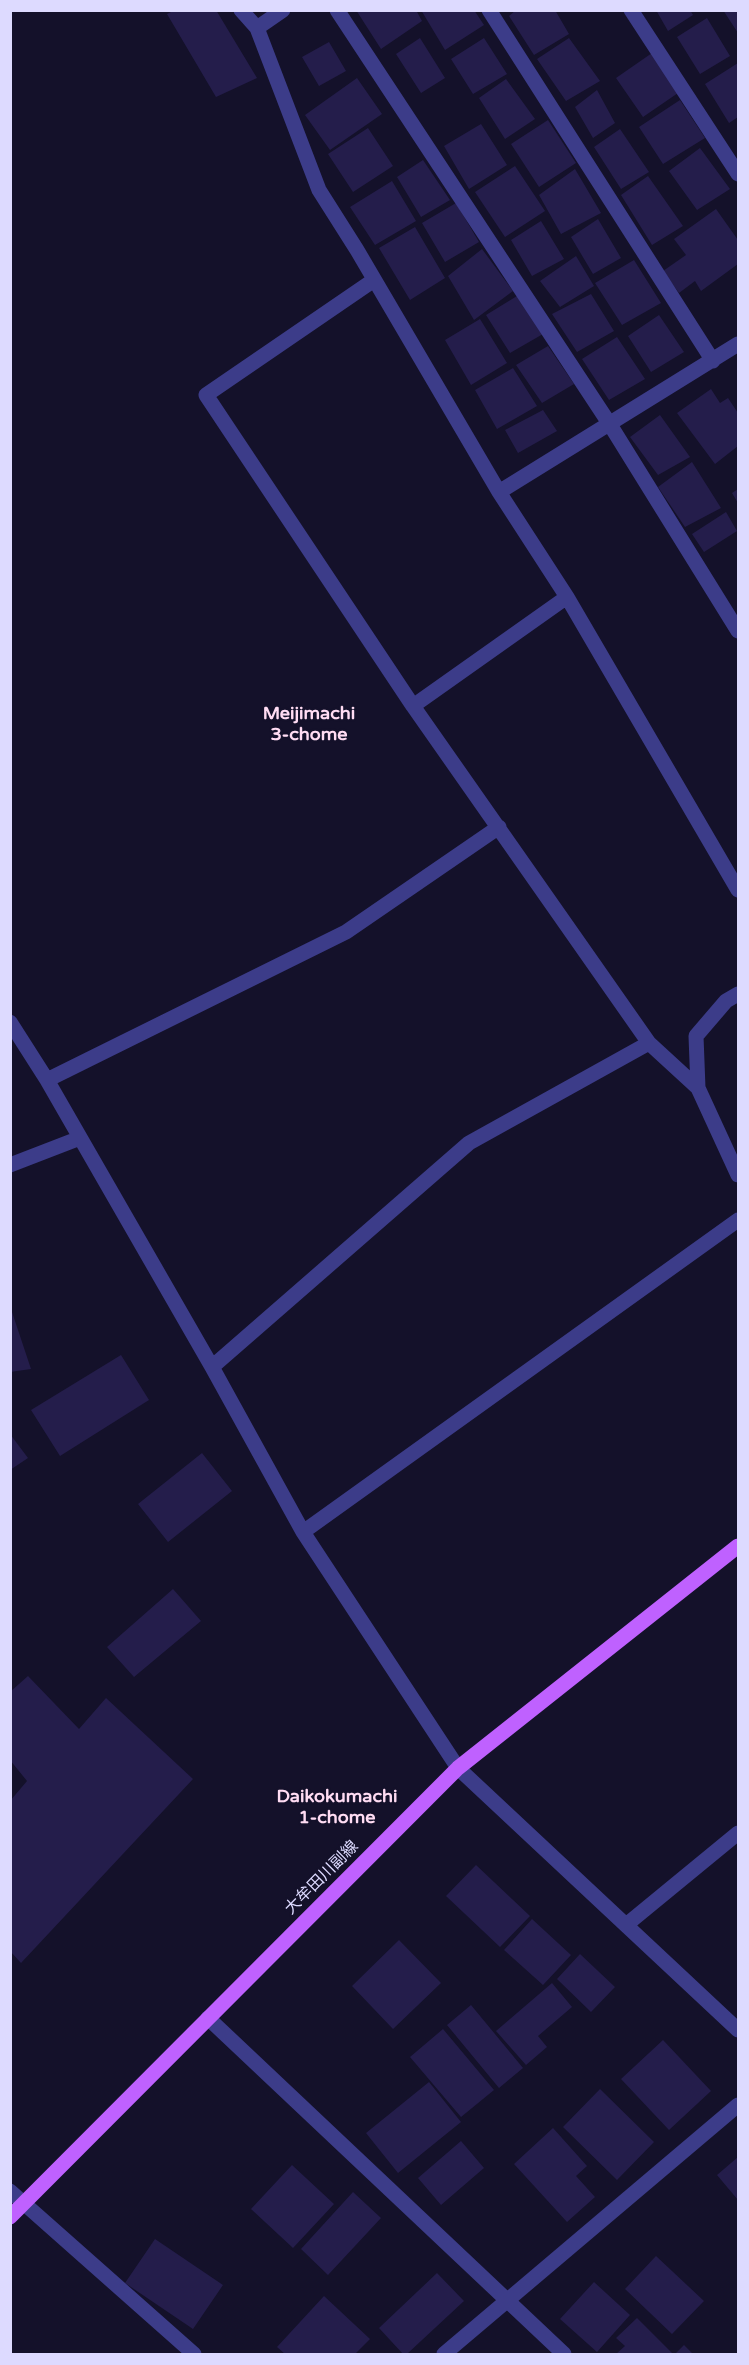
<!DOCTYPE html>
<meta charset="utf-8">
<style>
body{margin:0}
#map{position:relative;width:749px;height:2365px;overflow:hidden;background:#14112a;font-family:"Varela Round",sans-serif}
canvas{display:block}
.frame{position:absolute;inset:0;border:12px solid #dddaff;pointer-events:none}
</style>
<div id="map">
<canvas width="749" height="2365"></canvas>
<div class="frame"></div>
</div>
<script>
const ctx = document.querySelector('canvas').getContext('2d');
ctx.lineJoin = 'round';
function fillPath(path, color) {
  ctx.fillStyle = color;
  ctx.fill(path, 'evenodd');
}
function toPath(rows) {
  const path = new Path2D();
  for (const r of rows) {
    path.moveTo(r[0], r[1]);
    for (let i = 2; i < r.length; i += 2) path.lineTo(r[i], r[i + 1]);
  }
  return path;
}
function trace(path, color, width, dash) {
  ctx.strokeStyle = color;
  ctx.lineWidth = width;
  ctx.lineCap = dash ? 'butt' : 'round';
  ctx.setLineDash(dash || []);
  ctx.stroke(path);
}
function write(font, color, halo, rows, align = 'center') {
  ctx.font = font + ' "Varela Round","Noto Sans JP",sans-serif';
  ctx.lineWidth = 4.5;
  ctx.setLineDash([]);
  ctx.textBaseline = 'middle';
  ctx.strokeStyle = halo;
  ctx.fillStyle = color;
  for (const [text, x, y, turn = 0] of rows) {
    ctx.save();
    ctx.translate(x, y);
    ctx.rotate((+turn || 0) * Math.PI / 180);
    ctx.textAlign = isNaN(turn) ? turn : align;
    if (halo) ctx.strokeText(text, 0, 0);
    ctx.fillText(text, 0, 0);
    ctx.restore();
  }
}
fillPath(toPath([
 [175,10,216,10,257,78,216,97,167,14],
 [356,10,416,10,422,21,381,49],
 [421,10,474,10,484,25,445,50],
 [516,10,555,10,569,34,534,55,509,16],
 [656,10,690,10,693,15,668,31],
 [723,10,738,10,738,33],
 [707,18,730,56,700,74,677,37],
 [420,38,445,78,421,93,396,54],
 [484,38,507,74,473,94,451,59],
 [569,38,600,81,566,101,537,59],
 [329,42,346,71,319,86,302,57],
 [652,53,678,93,643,117,616,78],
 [738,63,738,117,729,123,705,84],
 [357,78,382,114,330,150,305,115],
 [506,79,535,119,505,139,479,98],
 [597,90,615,123,593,138,575,107],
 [680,100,705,138,663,164,639,127],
 [548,120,576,163,539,187,511,144],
 [481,124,507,165,469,189,444,146],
 [368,128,393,166,353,192,328,154],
 [620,129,649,172,621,189,594,147],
 [700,148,730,189,697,210,669,171],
 [423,160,450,200,421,217,397,177],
 [515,166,545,211,505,237,475,192],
 [575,169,601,213,561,234,539,195],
 [648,176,683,226,652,245,621,195],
 [392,181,416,221,375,245,350,207],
 [456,203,479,242,445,262,422,223],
 [716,209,738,240,738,264,701,291,695,281,679,293,663,271,686,255,674,239],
 [598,219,621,258,593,274,571,237],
 [541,221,564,259,532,276,511,240],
 [415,227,445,278,410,300,379,248],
 [482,249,513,291,474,320,448,276],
 [576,256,594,286,560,307,540,281],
 [634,260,661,303,622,325,595,283],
 [591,294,614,331,577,352,552,314],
 [517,296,543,334,510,353,486,315],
 [659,315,684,352,651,372,628,336],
 [480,319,507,363,471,385,445,340],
 [617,337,645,379,609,400,582,359],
 [548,346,574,384,542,403,516,365],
 [513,368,537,406,497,429,475,390],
 [711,389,720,403,728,398,738,413,738,446,715,464,677,413],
 [543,410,557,431,518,453,505,430],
 [660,415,690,457,658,475,630,437],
 [692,462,721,508,685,527,658,487],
 [738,489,738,503,732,493],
 [726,512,737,531,704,552,692,534],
 [10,1309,11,1309,31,1369,10,1372],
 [121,1355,149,1400,60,1456,31,1410],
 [10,1434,28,1458,10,1470],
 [202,1453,232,1491,168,1542,138,1504],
 [173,1589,201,1621,134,1677,107,1647],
 [28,1676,79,1729,106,1698,193,1779,21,1963,10,1951,10,1801,27,1781,10,1760,10,1692],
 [476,1865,530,1916,500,1947,446,1896],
 [532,1919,571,1955,543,1985,504,1950],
 [399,1940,441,1983,393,2029,352,1986],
 [580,1954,615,1987,591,2012,557,1979],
 [552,1983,572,2007,538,2036,547,2047,526,2065,496,2031],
 [471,2005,523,2068,499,2088,447,2025],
 [443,2029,494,2090,461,2117,410,2057],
 [663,2040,711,2091,669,2130,621,2079],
 [429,2082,461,2122,398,2173,366,2133],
 [600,2089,654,2142,617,2180,563,2127],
 [553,2128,587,2166,576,2176,595,2197,567,2222,514,2164],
 [461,2141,484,2168,441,2205,418,2178],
 [738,2157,738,2200,717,2175],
 [292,2165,334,2204,293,2248,251,2209],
 [353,2192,381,2218,328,2275,301,2249],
 [155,2239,223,2285,193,2329,125,2283],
 [656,2256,704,2301,672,2334,625,2289],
 [437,2273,464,2301,407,2354,403,2354,379,2328],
 [594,2282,630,2315,597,2352,560,2319],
 [324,2296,370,2339,355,2354,285,2354,277,2347],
 [637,2318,673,2354,616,2354,625,2346,616,2338],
 [684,2345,693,2354,675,2354]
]), '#241d4b');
trace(toPath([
 [241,10,257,28,319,190,357,250,499,492,567,597,738,890],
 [337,10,609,423,738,631],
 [489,10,713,361],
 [631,10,738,174],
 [257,28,283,10],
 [374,280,206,395,413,706,649,1043,698,1088],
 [499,492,738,344],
 [413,706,567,597],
 [738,994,726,1001,696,1036,698,1088,738,1175],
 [10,1022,47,1080,212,1367,303,1532,458,1768,738,2030],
 [47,1080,346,932,499,827],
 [10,1165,80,1138],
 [212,1367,469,1143,649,1043],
 [303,1532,738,1220],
 [626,1925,738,1833],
 [208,2018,564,2354],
 [10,2191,194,2354],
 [444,2354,738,2105]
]), '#3c3c89', 15);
trace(toPath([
 [10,2217,458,1768,738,1546]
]), '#bf61ff', 15);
write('16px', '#dddaff', '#14112a', [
 ["大牟田川副線",322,1878,-45]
]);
write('bold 18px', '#ffdcf3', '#14112a', [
 ["Meijimachi",309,714],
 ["3-chome",309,735],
 ["Daikokumachi",337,1797],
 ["1-chome",337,1818]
]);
</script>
